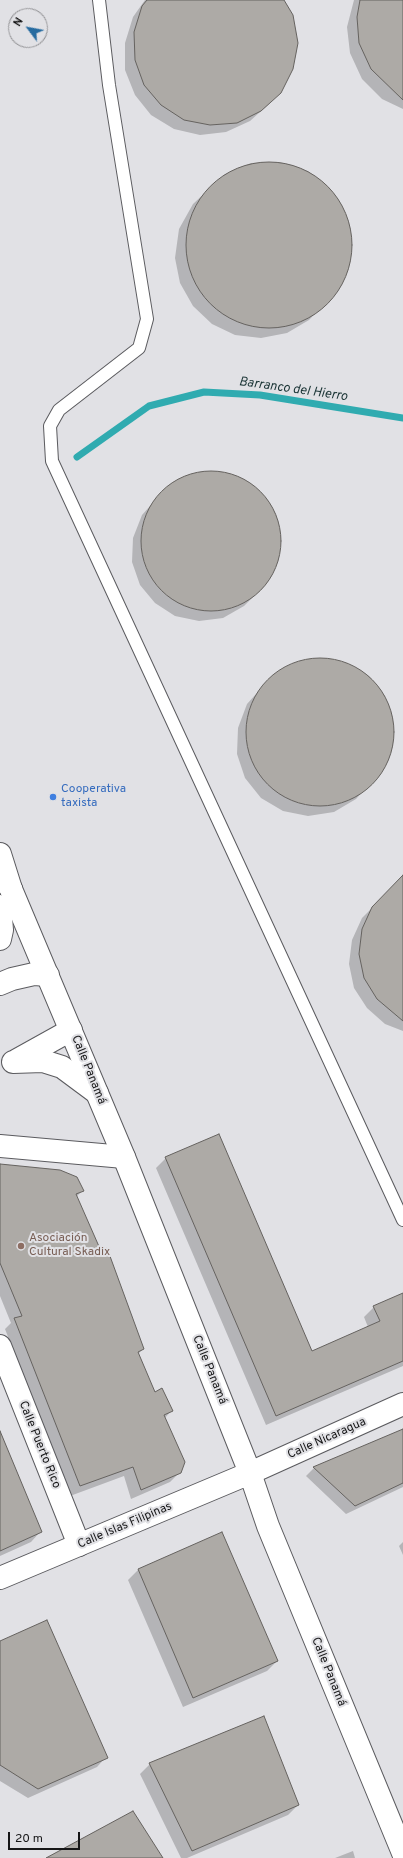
<!DOCTYPE html>
<meta charset="utf-8">
<style>
body{margin:0}
#map{position:relative;width:403px;height:1858px;overflow:hidden;background:#e1e1e5;font-family:Overpass,sans-serif}
canvas{display:block}
.north{position:absolute;left:8px;top:8px;width:40px;height:40px;box-sizing:border-box;background:#e1e1e5;border:1px solid #909093;border-radius:50%;rotate:302deg;font-size:11px;font-weight:700;line-height:16px;text-align:center;color:#161617}
.north::after{content:'';display:block;margin:auto;width:14px;height:18px;background:#266ba0;clip-path:polygon(50% 0,100% 100%,50% 72%,0 100%)}
.scale{position:absolute;left:8px;top:1832px;width:72px;height:18px;box-sizing:border-box;border:2px solid #161617;border-top:0;padding-left:5px;font-size:12px;line-height:14px;white-space:nowrap;color:#161617;-webkit-text-stroke:3px #e1e1e5;paint-order:stroke}
</style>
<div id="map">
<canvas width="403" height="1858"></canvas>
<div class="north">N</div>
<div class="scale">20 m</div>
</div>
<script>
const ctx = document.querySelector('canvas').getContext('2d');
ctx.lineJoin = 'round';
function fillPath(path, color) {
  ctx.fillStyle = color;
  ctx.fill(path, 'evenodd');
}
function toPath(rows) {
  const path = new Path2D();
  for (const r of rows) {
    if (r.length === 3) {
      path.moveTo(r[0] + r[2], r[1]);
      path.arc(r[0], r[1], r[2], 0, 2 * Math.PI);
      continue;
    }
    path.moveTo(r[0], r[1]);
    for (let i = 2; i < r.length; i += 2) path.lineTo(r[i], r[i + 1]);
  }
  return path;
}
function trace(path, color, width, dash) {
  ctx.strokeStyle = color;
  ctx.lineWidth = width;
  ctx.lineCap = dash ? 'butt' : 'round';
  ctx.setLineDash(dash || []);
  ctx.stroke(path);
}
function write(font, color, halo, rows, align = 'center') {
  ctx.font = font + ' Overpass,sans-serif';
  ctx.lineWidth = 4;
  ctx.setLineDash([]);
  ctx.textBaseline = 'middle';
  ctx.strokeStyle = halo;
  ctx.fillStyle = color;
  for (const [text, x, y, turn = 0] of rows) {
    ctx.save();
    ctx.translate(x, y);
    ctx.rotate((+turn || 0) * Math.PI / 180);
    ctx.textAlign = isNaN(turn) ? turn : align;
    if (halo) ctx.strokeText(text, 0, 0);
    ctx.fillText(text, 0, 0);
    ctx.restore();
  }
}
fillPath(toPath([
 [145,0,283,0,270,103,250,121,226,132,200,135,174,129,151,115,135,95,125,70,125,43,133,17],
 [354,0,403,0,403,109,382,99,362,79,350,53,347,27],
 [280,162,308,171,330,189,345,213,352,241,348,267,337,291,309,320,287,333,261,338,235,335,212,324,193,306,180,283,175,258,179,229,193,204,225,174,251,163],
 [206,472,228,473,248,482,264,496,276,514,281,536,279,557,271,577,254,596,244,606,223,618,199,621,175,616,155,603,140,585,132,562,133,538,142,515,166,488,185,477],
 [322,658,347,663,369,676,385,696,393,720,393,746,383,769,356,799,334,812,308,816,283,811,261,798,245,778,237,754,238,728,247,704,274,674,297,662],
 [403,883,403,1031,385,1024,367,1008,354,988,349,964,352,940,362,918,390,890],
 [166,1158,311,1352,368,1327,364,1317,374,1307,403,1294,403,1366,266,1425,156,1168],
 [0,1165,82,1191,76,1197,143,1349,138,1354,154,1393,171,1411,165,1418,180,1472,170,1482,131,1499,124,1476,70,1496,5,1329,11,1323,0,1296],
 [403,1430,403,1487,346,1514,306,1476,314,1468],
 [0,1431,40,1532,31,1542,0,1556],
 [222,1534,277,1661,267,1671,183,1707,128,1580,138,1570],
 [403,1542,403,1555,399,1546],
 [0,1642,106,1757,97,1767,28,1798,0,1781],
 [150,1764,298,1805,288,1815,187,1858,181,1858,140,1774],
 [353,1851,355,1858,335,1858]
]), '#0003');
trace(toPath([
 [77,457,149,406,204,392,260,395,403,418]
]), '#30abb0', 7);
const building = toPath([
 [147,0,284,0,293,15,298,43,293,69,281,93,261,111,237,123,210,125,184,120,161,105,144,85,135,60,134,32,142,6,147,0],
 [360,0,403,0,403,100,371,69,359,43,357,17,360,0],
 [269,245,83],
 [211,541,70],
 [320,732,74],
 [403,875,403,1021,377,999,364,978,359,954,362,929,372,907,403,875],
 [219,1134,312,1351,380,1321,373,1306,403,1293,403,1361,276,1416,165,1157,219,1134],
 [0,1164,60,1170,77,1177,84,1191,76,1194,101,1251,107,1248,144,1349,138,1352,155,1392,162,1388,173,1411,164,1415,185,1462,181,1473,141,1490,133,1467,80,1486,14,1318,22,1316,0,1263,0,1164],
 [403,1429,403,1483,355,1506,313,1467,403,1429],
 [0,1431,42,1532,0,1551,0,1431],
 [222,1532,278,1661,193,1698,138,1569,222,1532],
 [47,1620,108,1758,38,1789,0,1765,0,1641,47,1620],
 [264,1716,299,1805,192,1851,149,1763,264,1716],
 [133,1811,163,1858,46,1858,133,1811]
]);
fillPath(building, '#adaaa6');
trace(building, '#65625f', 1);
const service = toPath([
 [99,0,109,85,147,319,139,348,59,410,50,426,52,461,403,1220]
]);
const minor = toPath([
 [0,1146,124,1157],
 [0,1346,79,1545],
 [250,1473,403,1404]
]);
const tertiary = toPath([
 [11,889,124,1157,250,1473,268,1526,403,1853],
 [0,1578,250,1473]
]);
const secondary = toPath([
 [0,984,12,979,34,974,48,975],
 [17,1060,71,1030],
 [13,1062,43,1061,62,1067,97,1093]
]);
const trunk = toPath([
 [0,854,11,889]
]);
const motorway = toPath([
 [0,872,11,889],
 [0,906,2,930,0,939]
]);
trace(service, '#5b5b5f', 14);
trace(minor, '#5b5b5f', 24);
trace(tertiary, '#5b5b5f', 24);
trace(secondary, '#5b5b5f', 24);
trace(trunk, '#5b5b5f', 24);
trace(motorway, '#5b5b5f', 24);
trace(service, '#fff', 12);
trace(minor, '#fff', 22);
trace(tertiary, '#fff', 22);
trace(secondary, '#fff', 22);
trace(trunk, '#fff', 22);
trace(motorway, '#fff', 22);
for (const [x, y, r, color] of [
 [53,797,4,"#3f7fe0"],
 [21,1246,4,"#8d6e63"]
]) {
  const dot = new Path2D();
  dot.arc(x, y, r, 0, 2 * Math.PI);
  ctx.fillStyle = color;
  ctx.fill(dot);
  trace(dot, '#e1e1e5', 1.5);
}
write('12px', '#366cbe', '#e1e1e5', [
 ["Cooperativa",61,790],
 ["taxista",61,804]
], 'left');
write('12px', '#161617', '#e1e1e5', [
 ["Calle Panamá",88,1070,68],
 ["Calle Panamá",209,1370,68],
 ["Calle Nicaragua",327,1439,-24],
 ["Calle Puerto Rico",39,1445,68],
 ["Calle Islas Filipinas",125,1526,-23],
 ["Calle Panamá",328,1672,68]
]);
write('12px', '#785e54', '#e1e1e5', [
 ["Asociación",29,1239],
 ["Cultural Skadix",29,1253]
], 'left');
write('italic 13px', '#1a3435', '#e1e1e5', [
 ["Barranco del Hierro",293,390,8]
]);
</script>
